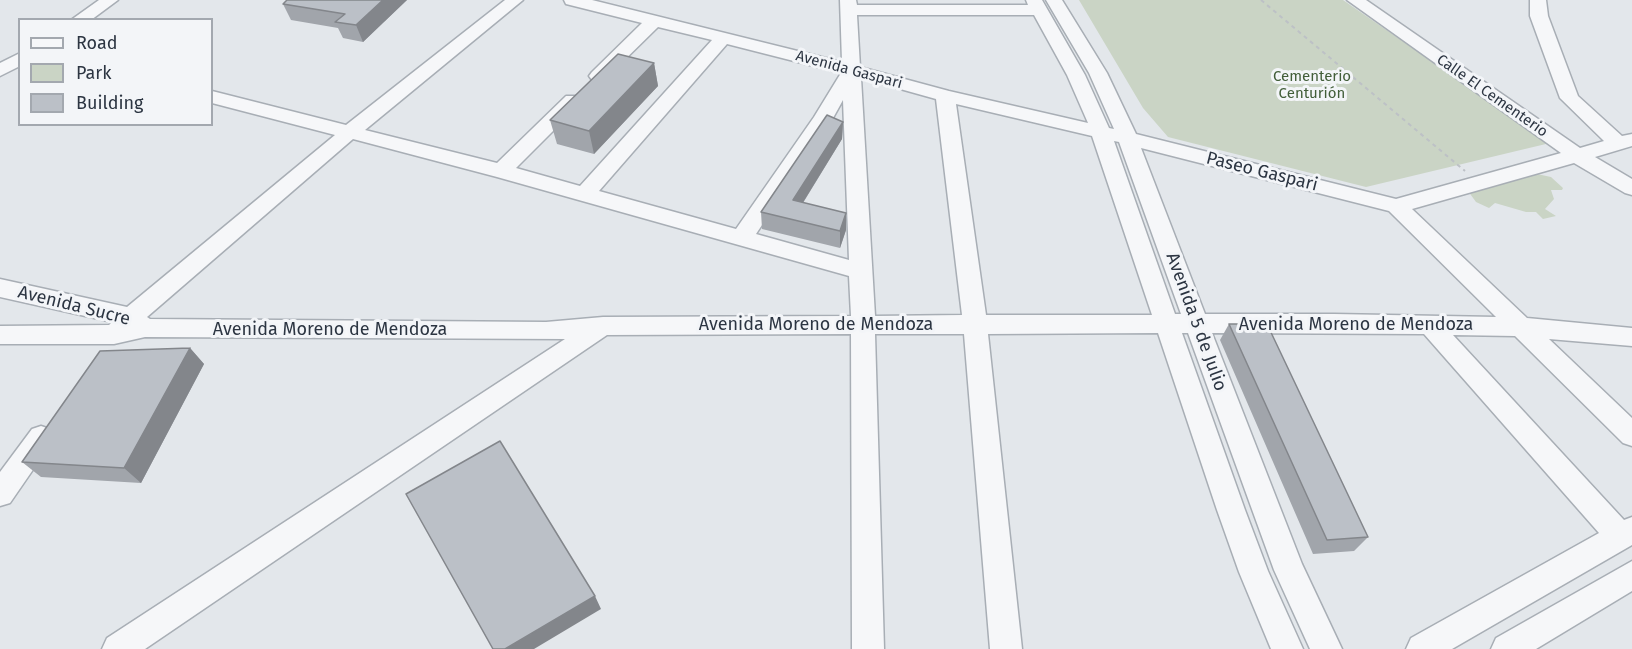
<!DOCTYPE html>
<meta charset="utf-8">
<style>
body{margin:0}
#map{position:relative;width:1632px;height:649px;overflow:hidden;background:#e3e7eb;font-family:"Fira Sans",sans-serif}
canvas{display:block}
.legend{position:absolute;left:18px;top:18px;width:195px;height:108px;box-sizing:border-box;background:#f3f5f8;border:2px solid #a3a8af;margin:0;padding:8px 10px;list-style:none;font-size:18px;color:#2c3542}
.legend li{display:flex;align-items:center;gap:12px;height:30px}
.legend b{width:30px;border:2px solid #a3a8af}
</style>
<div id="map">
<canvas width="1632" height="649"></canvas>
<ul class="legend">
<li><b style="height:8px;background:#f6f7f9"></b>Road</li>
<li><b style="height:16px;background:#cad4c5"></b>Park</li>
<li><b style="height:16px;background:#bbc0c7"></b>Building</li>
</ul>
</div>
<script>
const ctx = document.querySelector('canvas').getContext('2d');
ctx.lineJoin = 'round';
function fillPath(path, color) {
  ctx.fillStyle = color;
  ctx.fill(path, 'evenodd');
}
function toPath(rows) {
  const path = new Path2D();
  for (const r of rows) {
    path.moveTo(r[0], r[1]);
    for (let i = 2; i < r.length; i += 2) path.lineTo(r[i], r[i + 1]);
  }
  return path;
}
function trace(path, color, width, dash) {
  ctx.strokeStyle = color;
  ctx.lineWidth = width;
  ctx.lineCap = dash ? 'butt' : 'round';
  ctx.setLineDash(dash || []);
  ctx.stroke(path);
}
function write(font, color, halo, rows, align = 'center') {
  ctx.font = font + ' "Fira Sans",sans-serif';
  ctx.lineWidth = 6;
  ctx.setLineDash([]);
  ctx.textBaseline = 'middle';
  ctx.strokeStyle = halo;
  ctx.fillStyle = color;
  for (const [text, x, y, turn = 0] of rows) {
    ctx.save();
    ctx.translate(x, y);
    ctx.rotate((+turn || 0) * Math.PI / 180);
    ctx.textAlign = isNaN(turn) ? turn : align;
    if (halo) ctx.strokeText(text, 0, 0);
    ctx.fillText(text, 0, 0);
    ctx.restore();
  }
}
fillPath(toPath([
 [1079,0,1343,0,1550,143,1366,187,1168,137,1143,108],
 [1537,174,1551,177,1563,188,1562,190,1551,190,1554,199,1545,209,1556,216,1543,219,1536,212,1526,212,1495,203,1489,208,1476,202,1468,191]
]), '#cad4c5');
const minor = toPath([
 [99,0,118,0,91,20,71,20,99,0],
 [505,0,523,0,365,130,497,163,566,96,580,96,582,100,580,104,516,168,580,186,712,40,658,27,604,80,592,80,589,76,592,72,642,23,566,4,564,0,592,0,842,62,840,0,856,0,857,5,1028,5,1026,0,1042,0,1085,75,1109,128,1114,129,1089,73,1046,0,1062,0,1107,73,1136,134,1396,199,1561,153,1347,0,1366,0,1580,148,1604,141,1560,98,1530,16,1530,0,1546,0,1548,16,1578,96,1622,136,1632,134,1632,146,1595,157,1632,179,1632,195,1625,193,1574,163,1412,209,1527,318,1632,328,1632,346,1549,339,1632,418,1632,446,1623,443,1515,336,1453,335,1624,520,1632,517,1632,545,1452,649,1406,649,1411,638,1599,533,1424,334,1212,333,1302,564,1342,649,1310,649,1274,570,1188,333,1182,333,1245,510,1268,571,1303,649,1271,649,1239,572,1217,510,1158,333,988,334,1022,649,990,649,964,334,875,334,884,649,852,649,851,334,607,335,145,649,102,649,107,638,565,339,145,337,114,344,0,344,0,326,109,325,112,322,0,297,0,279,127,307,335,135,212,103,212,91,346,125,505,0],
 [857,15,1034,15,1067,75,1088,123,949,91,860,67,857,15],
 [727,44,841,73,814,117,736,229,599,191,727,44],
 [861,78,936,99,962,315,875,316,861,78],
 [843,100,849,260,756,234,833,118,843,100],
 [956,104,1092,136,1152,315,986,315,956,104],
 [353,139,497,177,849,276,851,316,603,317,546,322,150,319,147,317,353,139],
 [1114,141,1119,142,1181,314,1175,314,1114,141],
 [1141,148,1389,211,1496,317,1334,314,1205,314,1141,148],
 [20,53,20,66,0,76,0,63,20,53],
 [41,426,50,429,54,437,50,445,10,503,0,506,0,472,32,429,41,426],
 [1632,561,1632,591,1536,649,1491,649,1496,638,1632,561]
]);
trace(minor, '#a8aeb5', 3);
trace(toPath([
 [1261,0,1465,171]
]), '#bdc1c6', 2, [4, 4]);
fillPath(minor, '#f6f7f9');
fillPath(toPath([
 [407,0,363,42,343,38,338,28,291,20,283,4],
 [654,63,658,86,594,154,557,144,550,120],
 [843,122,842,139,803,203,846,213,846,230,840,248,762,229,761,212],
 [1229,324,1368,537,1354,551,1313,554,1220,340],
 [190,348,204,364,141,483,41,477,22,462]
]), '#a1a5ab');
fillPath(toPath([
 [383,0,407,0,363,42,356,25],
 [654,63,658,86,594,154,589,131],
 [843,122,842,139,794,217,793,200],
 [846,213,846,230,840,248,840,231],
 [190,348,204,364,141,483,124,468],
 [595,596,601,609,534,649,505,649]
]), '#83868b');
const building = toPath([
 [287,0,383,0,356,25,335,22,345,14,283,4,287,0],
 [618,54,654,63,589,131,550,120,618,54],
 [827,115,843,122,793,200,846,213,840,231,761,212,827,115],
 [1229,324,1267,324,1368,537,1327,540,1229,324],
 [190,348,124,468,22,462,100,351,190,348],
 [500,441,595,596,505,649,493,649,406,494,500,441]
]);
fillPath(building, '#bbc0c7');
trace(building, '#83868b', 1.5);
write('15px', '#2c3542', '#f3f5f8', [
 ["Avenida Gaspari",849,70,15],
 ["Calle El Cementerio",1492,96,35]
]);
write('15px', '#425e39', '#f3f5f8', [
 ["Cementerio",1312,77],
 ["Centurión",1312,94]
]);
write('18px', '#2c3542', '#f3f5f8', [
 ["Paseo Gaspari",1262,172,14],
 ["Avenida Sucre",74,306,14],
 ["Avenida 5 de Julio",1196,322,70],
 ["Avenida Moreno de Mendoza",816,325],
 ["Avenida Moreno de Mendoza",1356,325],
 ["Avenida Moreno de Mendoza",330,330]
]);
</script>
